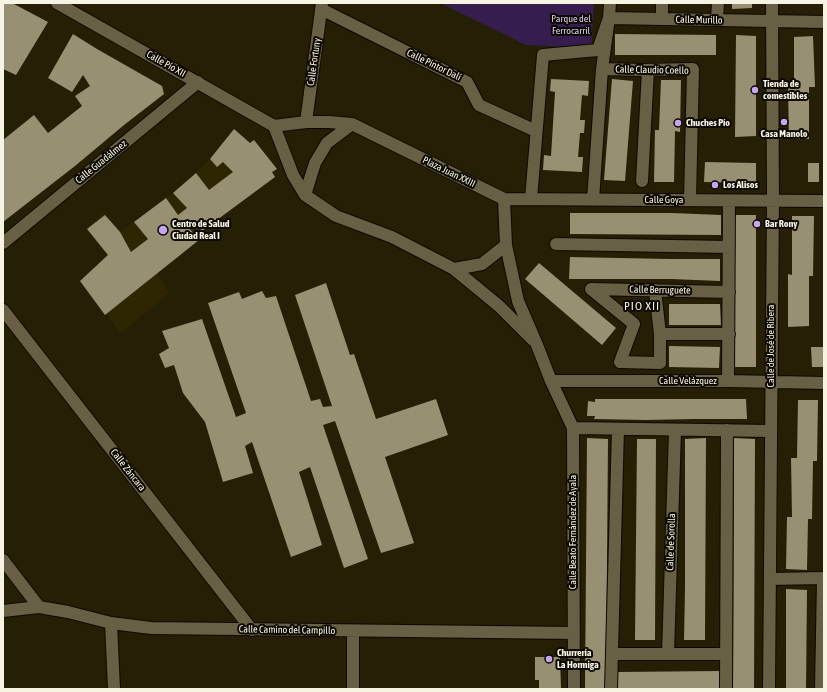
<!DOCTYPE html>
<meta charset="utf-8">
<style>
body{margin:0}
#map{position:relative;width:827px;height:692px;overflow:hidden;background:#251f05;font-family:"Asap Condensed",sans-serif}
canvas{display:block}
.frame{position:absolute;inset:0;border:4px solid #f8f4e4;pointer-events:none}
</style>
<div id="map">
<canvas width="827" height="692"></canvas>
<div class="frame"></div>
</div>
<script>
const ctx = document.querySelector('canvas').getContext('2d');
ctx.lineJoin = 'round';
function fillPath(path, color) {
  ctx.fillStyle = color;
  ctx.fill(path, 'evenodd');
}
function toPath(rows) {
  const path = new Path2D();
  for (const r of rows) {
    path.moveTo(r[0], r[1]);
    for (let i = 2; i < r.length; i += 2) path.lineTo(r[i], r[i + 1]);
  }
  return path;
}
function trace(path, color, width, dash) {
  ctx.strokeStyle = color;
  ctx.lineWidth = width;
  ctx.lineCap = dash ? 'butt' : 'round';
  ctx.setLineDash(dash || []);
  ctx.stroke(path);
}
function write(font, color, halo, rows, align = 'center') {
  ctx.font = font + ' "Asap Condensed",sans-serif';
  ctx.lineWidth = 4;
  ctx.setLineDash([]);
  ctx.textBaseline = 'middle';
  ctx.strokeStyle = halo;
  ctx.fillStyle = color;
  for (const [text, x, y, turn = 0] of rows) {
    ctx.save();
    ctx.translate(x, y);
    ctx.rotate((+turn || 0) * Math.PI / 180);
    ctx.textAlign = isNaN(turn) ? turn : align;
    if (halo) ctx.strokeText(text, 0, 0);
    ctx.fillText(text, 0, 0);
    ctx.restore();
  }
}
fillPath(toPath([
 [234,129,275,177,202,231,199,240,157,273,169,293,121,333,80,281,107,255,87,229,103,212,120,232,173,193,196,173,210,159]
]), '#2e2502');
fillPath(toPath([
 [440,3,594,3,591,48,526,45]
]), '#351e4d');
fillPath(toPath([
 [3,3,12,3,48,22,16,75,3,69],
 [732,3,752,3,752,8,732,9],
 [73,34,97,49,162,86,164,94,124,125,75,166,3,222,3,140,34,115,48,133,82,106,75,96,90,86,83,75,72,92,48,78],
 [615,34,716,35,716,55,615,55],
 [736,35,756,36,756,136,735,137],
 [813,36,815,87,809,87,809,139,789,139,788,87,794,87,794,37],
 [551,79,589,81,588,96,582,95,580,120,585,120,584,133,580,133,578,157,583,157,582,172,543,170,544,155,551,156,555,92,550,91],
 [612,79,633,81,625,181,604,180],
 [661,80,681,80,680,132,675,131,674,182,654,182,655,130,659,130],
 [234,129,250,143,254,140,277,169,272,172,275,177,202,231,195,221,188,227,199,240,105,315,80,281,108,255,87,229,105,215,120,232,131,252,148,239,134,222,166,198,178,215,187,208,173,193,196,173,209,190,233,172,223,162,217,167,210,159],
 [705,162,756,163,756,183,704,182],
 [808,163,819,163,819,182,808,182],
 [570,213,672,213,721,215,721,235,570,234],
 [735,215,756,215,756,367,734,367,735,316],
 [792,216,814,216,813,276,809,276,809,326,788,327,788,274,792,275],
 [570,257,670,259,720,259,720,281,671,279,569,279],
 [539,263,616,328,602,345,525,279],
 [326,283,350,355,354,354,376,419,436,399,448,435,385,457,414,543,381,553,335,421,323,425,368,559,344,568,310,467,299,472,322,545,291,557,252,442,245,446,253,473,223,482,205,422,183,393,174,365,165,368,159,354,169,348,162,331,202,319,236,417,246,413,208,303,239,292,242,299,262,291,266,298,276,296,311,401,320,399,323,407,332,406,295,295],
 [669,304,720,304,721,325,669,325],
 [669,346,720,347,719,368,669,367],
 [811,347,824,347,824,367,812,367],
 [595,399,746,399,747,419,695,419,646,420,594,419,595,416,587,416,588,401,595,402],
 [798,400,818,400,817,461,813,461,812,519,808,519,807,570,786,569,787,517,792,517,791,458,797,458],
 [587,438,608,439,606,689,585,689],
 [706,438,705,640,684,640,685,589,685,439],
 [734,438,755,439,754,689,733,689],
 [637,439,656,439,655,640,635,640],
 [786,589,807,590,806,689,786,689],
 [535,657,560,657,561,689,539,689,539,680,535,680],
 [720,671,720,689,618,689,618,672]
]), '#989073');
const minor = toPath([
 [57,3,274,126],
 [321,9,467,82,479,105,536,131],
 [662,19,662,3],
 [717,20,718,3],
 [602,69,642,70,693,69,690,200],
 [306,122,322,3],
 [274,126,306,122,329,122,352,124,504,199,824,201],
 [274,126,293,175,305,195,336,216,392,237,454,269,499,306,533,340],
 [642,181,648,70],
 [305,195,315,163,327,143,352,124],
 [504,199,506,245,518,301,537,345,551,381,573,428,574,689],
 [531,199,543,55,598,50,609,18,824,22],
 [593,200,602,69,609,18,610,3],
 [3,243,198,82],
 [556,244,729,247],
 [454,269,482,264,506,245],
 [591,289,634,324,620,362,660,363,660,334,655,290],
 [591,289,729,292],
 [3,310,252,630],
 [660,334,729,334],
 [551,381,728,381,824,383],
 [728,381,729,201],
 [573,428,771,431],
 [3,560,39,607],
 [770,579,823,578,821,689],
 [3,611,39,607,68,612,111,623,151,628,574,633],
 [111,623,114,689],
 [612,654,726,654],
 [668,654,675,430],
 [353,689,353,631],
 [611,689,618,429],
 [726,689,727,430],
 [769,689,773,201,772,3]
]);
trace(minor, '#0e0800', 14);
trace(minor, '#676045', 12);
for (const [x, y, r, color] of [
 [755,90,4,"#c6a6f0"],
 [784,122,4,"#c6a6f0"],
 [678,123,4,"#c6a6f0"],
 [715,185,4,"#c6a6f0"],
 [757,224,4,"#c6a6f0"],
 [163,230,5,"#c6a6f0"],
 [549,659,4,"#c6a6f0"]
]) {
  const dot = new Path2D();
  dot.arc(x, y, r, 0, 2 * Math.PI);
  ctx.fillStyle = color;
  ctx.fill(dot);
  trace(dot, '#0c0902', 1.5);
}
write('10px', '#ddcff2', '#0c0902', [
 ["Parque del",571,19],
 ["Ferrocarril",571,31]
]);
write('10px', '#f8f4e4', '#0c0902', [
 ["Calle Murillo",699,20,1],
 ["Calle Fortuny",314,62,-82],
 ["Calle Pío XII",166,64,29],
 ["Calle Pintor Dalí",434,65,26],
 ["Calle Claudio Coello",652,70,1],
 ["Calle Guadálmez",101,162,-39],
 ["Plaza Juan XXIII",449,172,26],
 ["Calle Goya",664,200],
 ["Calle Berruguete",660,290,1],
 ["Calle de José de Ribera",771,346,-90],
 ["Calle Velázquez",688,381],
 ["Calle Záncara",128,470,52],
 ["Calle Beato Fernández de Ayala",573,532,-90],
 ["Calle de Sorolla",671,542,-88],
 ["Calle Camino del Campillo",287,630,1]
]);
write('bold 10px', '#f8f4e4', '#0c0902', [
 ["Tienda de",763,84],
 ["comestibles",763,96],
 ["Chuches Pío",686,123],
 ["Casa Manolo",784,134,"center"],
 ["Los Alisos",723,185],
 ["Centro de Salud",172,224],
 ["Ciudad Real I",172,236],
 ["Bar Rony",765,224],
 ["Churrería",557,653],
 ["La Hormiga",557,665]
], 'left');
ctx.letterSpacing = '1px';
write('12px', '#f8f4e4', '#0c0902', [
 ["PIO XII",642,306]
]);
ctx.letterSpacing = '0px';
</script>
